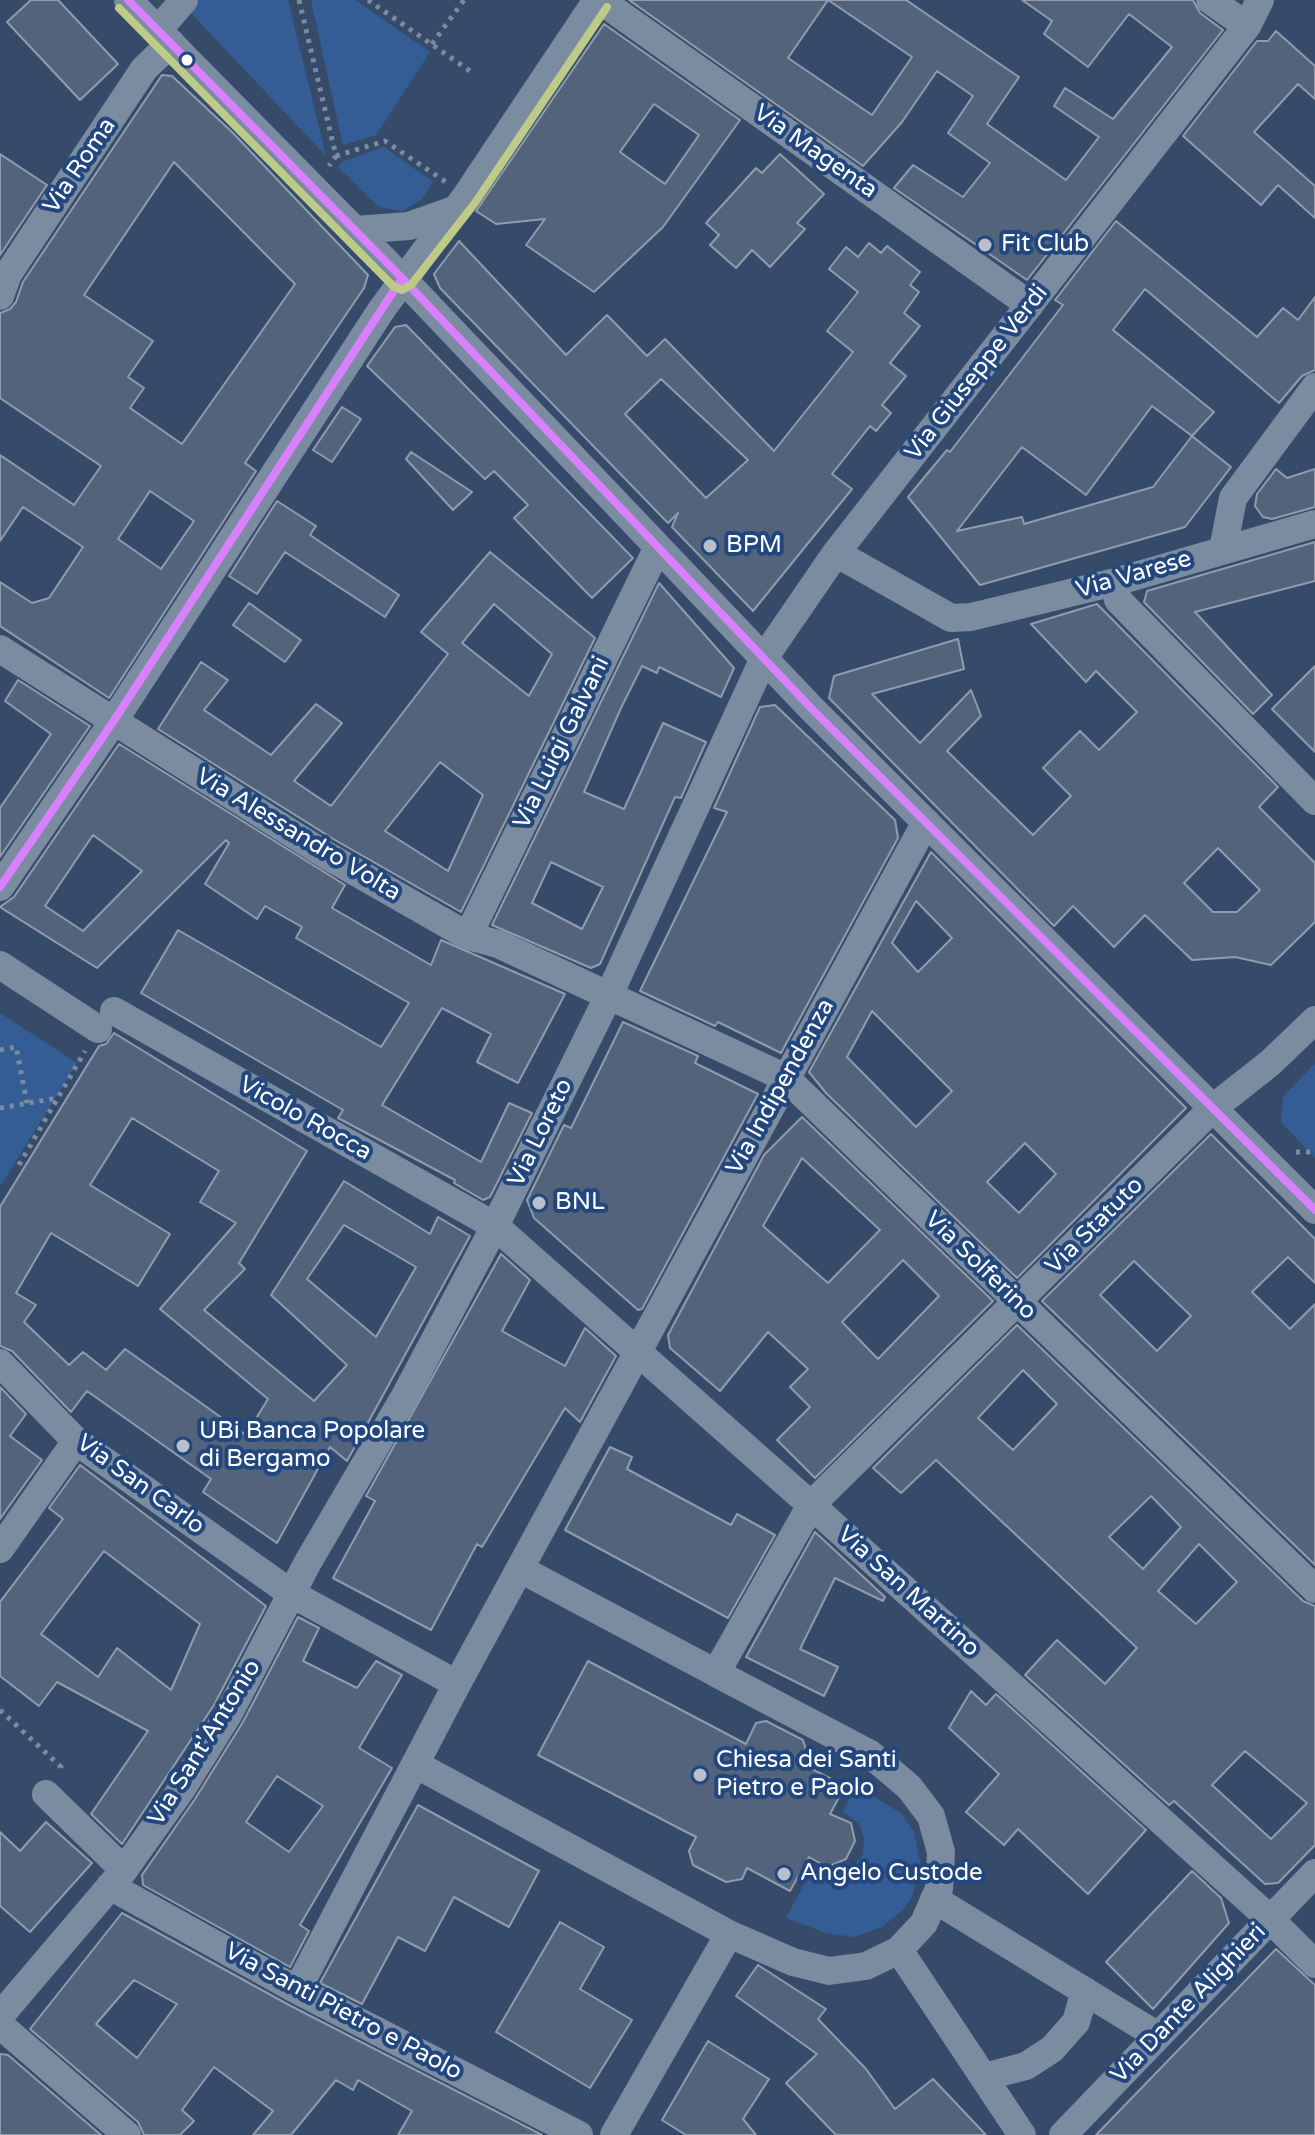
<!DOCTYPE html>
<style>
body{margin:0}
canvas{display:block;background:#364b69}
</style>
<canvas width="1315" height="2135"></canvas>
<script>
const ctx = document.querySelector('canvas').getContext('2d');
ctx.lineJoin = 'round';
function fillPath(path, color) {
  ctx.fillStyle = color;
  ctx.fill(path, 'evenodd');
}
function toPath(rows) {
  const path = new Path2D();
  for (const r of rows) {
    path.moveTo(r[0], r[1]);
    for (let i = 2; i < r.length; i += 2) path.lineTo(r[i], r[i + 1]);
  }
  return path;
}
function trace(path, color, width, dash) {
  ctx.strokeStyle = color;
  ctx.lineWidth = width;
  ctx.lineCap = dash ? 'butt' : 'round';
  ctx.setLineDash(dash || []);
  ctx.stroke(path);
}
function write(font, color, halo, rows, align = 'center') {
  ctx.font = font + ' "Varela Round",sans-serif';
  ctx.lineWidth = 8;
  ctx.setLineDash([]);
  ctx.textBaseline = 'middle';
  ctx.strokeStyle = halo;
  ctx.fillStyle = color;
  for (const [text, x, y, turn = 0] of rows) {
    ctx.save();
    ctx.translate(x, y);
    ctx.rotate((+turn || 0) * Math.PI / 180);
    ctx.textAlign = isNaN(turn) ? turn : align;
    if (halo) ctx.strokeText(text, 0, 0);
    ctx.fillText(text, 0, 0);
    ctx.restore();
  }
}
fillPath(toPath([
 [198,0,288,0,326,156,190,12],
 [311,0,355,0,430,52,376,135,343,145],
 [384,147,433,182,422,199,403,211,379,207,338,167,342,162],
 [0,1013,77,1063,1,1185,0,1185],
 [1315,1063,1315,1158,1281,1122,1283,1097],
 [856,1786,901,1813,914,1832,920,1862,913,1895,903,1910,882,1927,854,1937,826,1933,786,1918,812,1869,831,1879,849,1873,863,1854,864,1839,860,1825,843,1811]
]), '#345d95');
const building = toPath([
 [31,0,58,0,118,64,80,100,7,22,31,0],
 [629,0,828,0,788,58,872,115,912,57,828,0,906,0,1019,77,987,124,1066,180,1099,137,1054,106,1065,88,1113,119,1172,47,1129,14,1088,67,1044,34,1052,21,1022,0,1193,0,1200,13,1223,30,1027,280,894,188,913,165,963,197,990,163,948,133,973,96,937,71,902,122,863,166,629,0],
 [604,24,740,120,663,227,594,292,526,245,545,219,496,224,476,211,604,24],
 [654,104,699,135,665,184,620,152,654,104],
 [1276,31,1315,66,1315,99,1298,84,1254,132,1315,186,1315,218,1278,185,1261,205,1183,136,1257,41,1268,41,1276,31],
 [162,75,172,76,233,133,368,275,364,288,245,463,256,471,109,698,0,626,0,582,32,603,49,598,83,547,23,507,0,541,0,455,74,505,101,466,0,398,0,313,10,309,16,302,23,282,162,75],
 [174,162,295,284,182,444,130,408,144,388,128,377,153,341,84,295,174,162],
 [150,491,194,521,161,569,118,539,150,491],
 [0,154,47,185,0,255,0,154],
 [780,154,824,194,797,223,805,229,770,267,752,250,736,268,710,245,719,235,706,223,756,168,762,173,780,154],
 [1116,221,1257,337,1283,308,1298,320,1315,297,1315,370,1302,376,1279,403,1145,289,1113,330,1214,412,1192,436,1231,467,1185,527,980,585,908,497,947,450,950,452,1063,305,1055,300,1116,221],
 [1152,406,1192,436,1153,487,1024,524,1022,517,957,531,1022,447,1086,495,1152,406],
 [459,241,566,355,607,315,647,356,665,339,774,451,853,352,827,331,858,292,829,269,846,247,858,257,869,243,881,253,887,246,920,272,910,285,919,292,904,313,920,326,890,363,906,376,882,405,891,413,876,431,870,426,832,474,852,489,753,611,672,527,678,513,668,523,440,288,434,274,459,241],
 [661,379,748,460,706,498,625,414,661,379],
 [406,325,633,558,592,598,514,518,528,505,494,471,485,479,367,366,395,327,406,325],
 [342,407,361,419,332,462,313,450,342,407],
 [411,452,472,492,453,510,406,459,411,452],
 [1276,469,1287,478,1315,469,1315,507,1272,519,1263,517,1255,506,1257,494,1276,469],
 [277,501,316,526,310,535,399,595,385,617,285,552,257,594,229,576,277,501],
 [1315,542,1315,581,1195,612,1272,695,1253,714,1144,602,1147,591,1315,542],
 [490,552,595,638,461,912,335,840,158,729,201,662,228,680,204,710,271,755,316,704,342,723,294,781,331,806,448,654,421,632,490,552],
 [494,604,552,654,529,696,462,643,494,604],
 [440,762,483,795,448,871,385,831,440,762],
 [659,583,734,668,721,697,659,667,657,673,642,666,621,708,584,792,624,809,663,723,706,742,681,798,675,797,600,964,591,968,492,925,659,583],
 [551,862,603,887,582,929,532,903,551,862],
 [249,603,301,640,285,662,233,625,249,603],
 [1097,604,1278,787,1259,807,1315,863,1315,922,1271,965,1235,957,1192,960,1145,915,1114,947,1073,906,1054,926,829,698,834,676,958,639,964,669,872,694,920,743,971,690,981,716,947,751,1033,835,1071,796,1043,768,1080,731,1099,750,1137,712,1096,671,1086,682,1031,624,1097,604],
 [1218,848,1260,890,1237,912,1213,912,1184,883,1218,848],
 [1315,666,1315,752,1272,709,1315,666],
 [18,680,90,726,0,857,0,808,51,734,5,701,18,680],
 [775,705,895,820,898,838,781,1053,718,1022,715,1026,640,991,727,812,714,808,760,707,775,705],
 [119,744,345,885,332,908,431,965,441,940,565,994,518,1083,477,1062,491,1034,442,1008,382,1105,481,1162,509,1103,532,1113,490,1197,483,1200,454,1183,455,1180,338,1118,343,1110,141,993,178,930,381,1047,409,1003,296,938,302,927,265,906,257,919,205,884,229,843,226,840,97,968,0,907,14,897,119,744],
 [93,835,142,871,83,931,45,906,93,835],
 [931,852,1186,1108,1017,1278,826,1093,809,1072,931,852],
 [916,901,952,938,918,972,892,943,916,901],
 [872,1011,952,1091,916,1127,847,1057,872,1011],
 [1025,1143,1056,1174,1019,1213,987,1182,1025,1143],
 [623,1022,698,1056,695,1063,758,1094,642,1309,638,1310,534,1218,527,1200,564,1125,571,1128,623,1022],
 [114,1033,307,1151,239,1263,245,1269,204,1310,314,1401,347,1365,271,1295,344,1181,430,1234,438,1217,470,1236,347,1461,330,1447,277,1543,203,1492,211,1479,87,1391,71,1412,12,1351,0,1346,0,1207,99,1046,106,1044,114,1033],
 [132,1118,219,1171,200,1202,236,1223,160,1309,268,1399,246,1435,125,1349,106,1370,83,1352,69,1365,24,1322,36,1305,16,1293,51,1233,138,1286,170,1234,90,1185,132,1118],
 [344,1225,416,1267,376,1337,307,1279,344,1225],
 [802,1117,993,1301,815,1478,777,1440,810,1407,790,1387,808,1369,768,1332,720,1391,670,1348,668,1335,764,1155,802,1117],
 [802,1158,880,1230,828,1283,763,1226,802,1158],
 [903,1260,939,1296,878,1359,842,1322,903,1260],
 [1211,1134,1315,1239,1315,1283,1288,1257,1252,1292,1290,1329,1315,1304,1315,1565,1042,1301,1211,1134],
 [1134,1261,1191,1316,1157,1351,1100,1295,1134,1261],
 [501,1254,530,1280,502,1331,565,1366,585,1328,616,1356,580,1422,565,1408,482,1547,477,1544,431,1630,333,1578,375,1501,366,1496,501,1254],
 [1017,1325,1303,1601,1315,1606,1315,1845,1278,1883,1265,1884,1174,1801,1169,1805,1025,1675,1057,1640,1105,1684,1137,1648,936,1460,901,1493,873,1468,1017,1325],
 [1023,1370,1057,1404,1013,1450,978,1418,1023,1370],
 [1151,1496,1181,1527,1143,1569,1109,1537,1151,1496],
 [1199,1544,1237,1582,1196,1624,1158,1591,1199,1544],
 [1245,1751,1307,1803,1271,1839,1212,1785,1245,1751],
 [0,1387,26,1414,10,1436,42,1460,0,1519,0,1387],
 [610,1447,632,1457,627,1469,731,1525,737,1514,775,1535,728,1618,565,1530,610,1447],
 [80,1465,266,1606,214,1705,122,1844,91,1814,148,1731,57,1682,39,1706,0,1676,0,1602,63,1519,49,1508,80,1465],
 [104,1551,200,1624,171,1690,117,1648,98,1677,41,1634,104,1551],
 [815,1532,885,1597,883,1601,835,1578,800,1649,838,1667,824,1696,746,1657,815,1532],
 [298,1617,319,1628,303,1661,357,1688,376,1661,402,1675,359,1748,392,1768,300,1925,309,1931,290,1967,143,1885,142,1875,195,1799,243,1722,298,1617],
 [277,1776,323,1806,289,1852,246,1822,277,1776],
 [588,1661,746,1744,756,1723,766,1721,803,1740,812,1769,845,1786,830,1814,851,1823,855,1841,846,1859,827,1867,809,1857,790,1891,747,1868,742,1879,726,1882,693,1865,689,1851,696,1837,538,1755,588,1661],
 [971,1691,986,1705,996,1694,1146,1830,1088,1894,1018,1829,1004,1845,966,1812,999,1774,949,1728,971,1691],
 [418,1805,539,1871,509,1927,454,1897,425,1951,398,1937,362,2004,320,1983,418,1805],
 [46,1822,92,1863,30,1932,0,1906,0,1832,20,1851,46,1822],
 [1192,1871,1221,1898,1229,1923,1153,2009,1106,1962,1192,1871],
 [122,1913,289,2005,542,2135,398,2135,412,2111,358,2080,353,2090,336,2080,291,2135,253,2135,273,2111,214,2067,182,2110,194,2121,180,2135,144,2135,138,2122,30,2029,122,1913],
 [134,1980,177,2004,137,2058,96,2024,134,1980],
 [560,1922,604,1947,580,1989,632,2020,590,2088,496,2032,560,1922],
 [1276,1949,1315,1985,1315,2135,1096,2135,1276,1949],
 [758,1965,826,2009,818,2019,866,2069,895,2109,933,2079,986,2135,836,2135,786,2083,817,2054,736,1996,758,1965],
 [708,2041,769,2079,743,2119,756,2135,686,2135,662,2120,708,2041],
 [0,2054,8,2055,101,2135,0,2135,0,2054]
]);
fillPath(building, '#52637b');
trace(building, '#8f9cae', 2);
trace(toPath([
 [299,0,336,156,329,166],
 [368,0,470,71],
 [432,44,464,0],
 [336,156,385,141,446,182],
 [0,1050,16,1047,27,1103],
 [0,1108,57,1098],
 [1296,1152,1315,1152],
 [19,1165,85,1051],
 [0,1710,61,1767,59,1770]
]), '#7b8ba0', 5, [4, 6]);
trace(toPath([
 [128,0,402,278,811,708,1315,1210],
 [600,0,1030,305],
 [1210,0,1247,26],
 [158,30,184,0],
 [355,230,409,226,457,209],
 [0,296,8,274,144,69,171,43],
 [1223,550,1233,498,1315,387],
 [836,553,951,618,971,617,1115,582,1315,524],
 [1115,582,1118,600,1315,801],
 [0,649,326,855,468,936,498,944,786,1078,1315,1589],
 [0,887,113,722,382,309,466,196,597,0],
 [468,936,657,549],
 [0,965,98,1029],
 [114,1011,495,1226,811,1505,1270,1919,1315,1964],
 [0,1363,76,1441,292,1594,457,1684],
 [0,1549,76,1441],
 [522,1570,716,1673,811,1505,1213,1108,1270,1063,1315,1020],
 [415,1764,729,1934,793,1962,829,1971,866,1966,899,1950,924,1923,939,1889,941,1852,931,1816,909,1787,870,1754,716,1673],
 [46,1794,124,1870],
 [110,1886,297,1990,579,2135],
 [934,1899,1158,2036],
 [899,1950,1022,2135],
 [297,1990,457,1684,926,822],
 [0,2016,124,1870,181,1790,229,1713,308,1562,405,1396,495,1226,609,995,764,658,836,553,1247,26,1260,0],
 [0,2025,127,2135],
 [984,2077,1026,2066,1052,2049,1076,2022,1085,1991],
 [614,2135,729,1934],
 [1063,2135,1315,1873]
]), '#7b8ba0', 28);
trace(toPath([
 [128,0,402,278,811,708,1315,1210],
 [0,887,113,722,402,278]
]), '#d880ff', 8);
trace(toPath([
 [119,8,393,286,402,290,411,285,475,203,607,7]
]), '#beca87', 8);
for (const [x, y, r, color] of [
 [187,60,7,"#fff"],
 [985,245,8,"#b9c0ca"],
 [710,546,8,"#b9c0ca"],
 [539,1203,8,"#b9c0ca"],
 [183,1446,8,"#b9c0ca"],
 [700,1775,8,"#b9c0ca"],
 [784,1874,8,"#b9c0ca"]
]) {
  const dot = new Path2D();
  dot.arc(x, y, r, 0, 2 * Math.PI);
  ctx.fillStyle = color;
  ctx.fill(dot);
  trace(dot, '#21477e', 3);
}
write('24px', '#fff', '#21477e', [
 ["Via Magenta",815,152,35],
 ["Via Roma",80,166,-56],
 ["Via Giuseppe Verdi",977,373,-52],
 ["Via Varese",1134,575,-16],
 ["Via Luigi Galvani",562,743,-64],
 ["Via Alessandro Volta",298,835,31],
 ["Via Indipendenza",781,1087,-61],
 ["Vicolo Rocca",305,1119,29],
 ["Via Loreto",541,1133,-64],
 ["Via Statuto",1095,1226,-45],
 ["Via Solferino",980,1266,44],
 ["Via San Carlo",140,1485,36],
 ["Via San Martino",908,1592,42],
 ["Via Sant'Antonio",205,1743,-58],
 ["Via Dante Alighieri",1189,2004,-46],
 ["Via Santi Pietro e Paolo",343,2012,28]
]);
write('24px', '#fff', '#21477e', [
 ["Fit Club",1001,245],
 ["BPM",726,546],
 ["BNL",555,1203],
 ["UBi Banca Popolare",199,1432],
 ["di Bergamo",199,1460],
 ["Chiesa dei Santi",716,1761],
 ["Pietro e Paolo",716,1789],
 ["Angelo Custode",800,1874]
], 'left');
</script>
